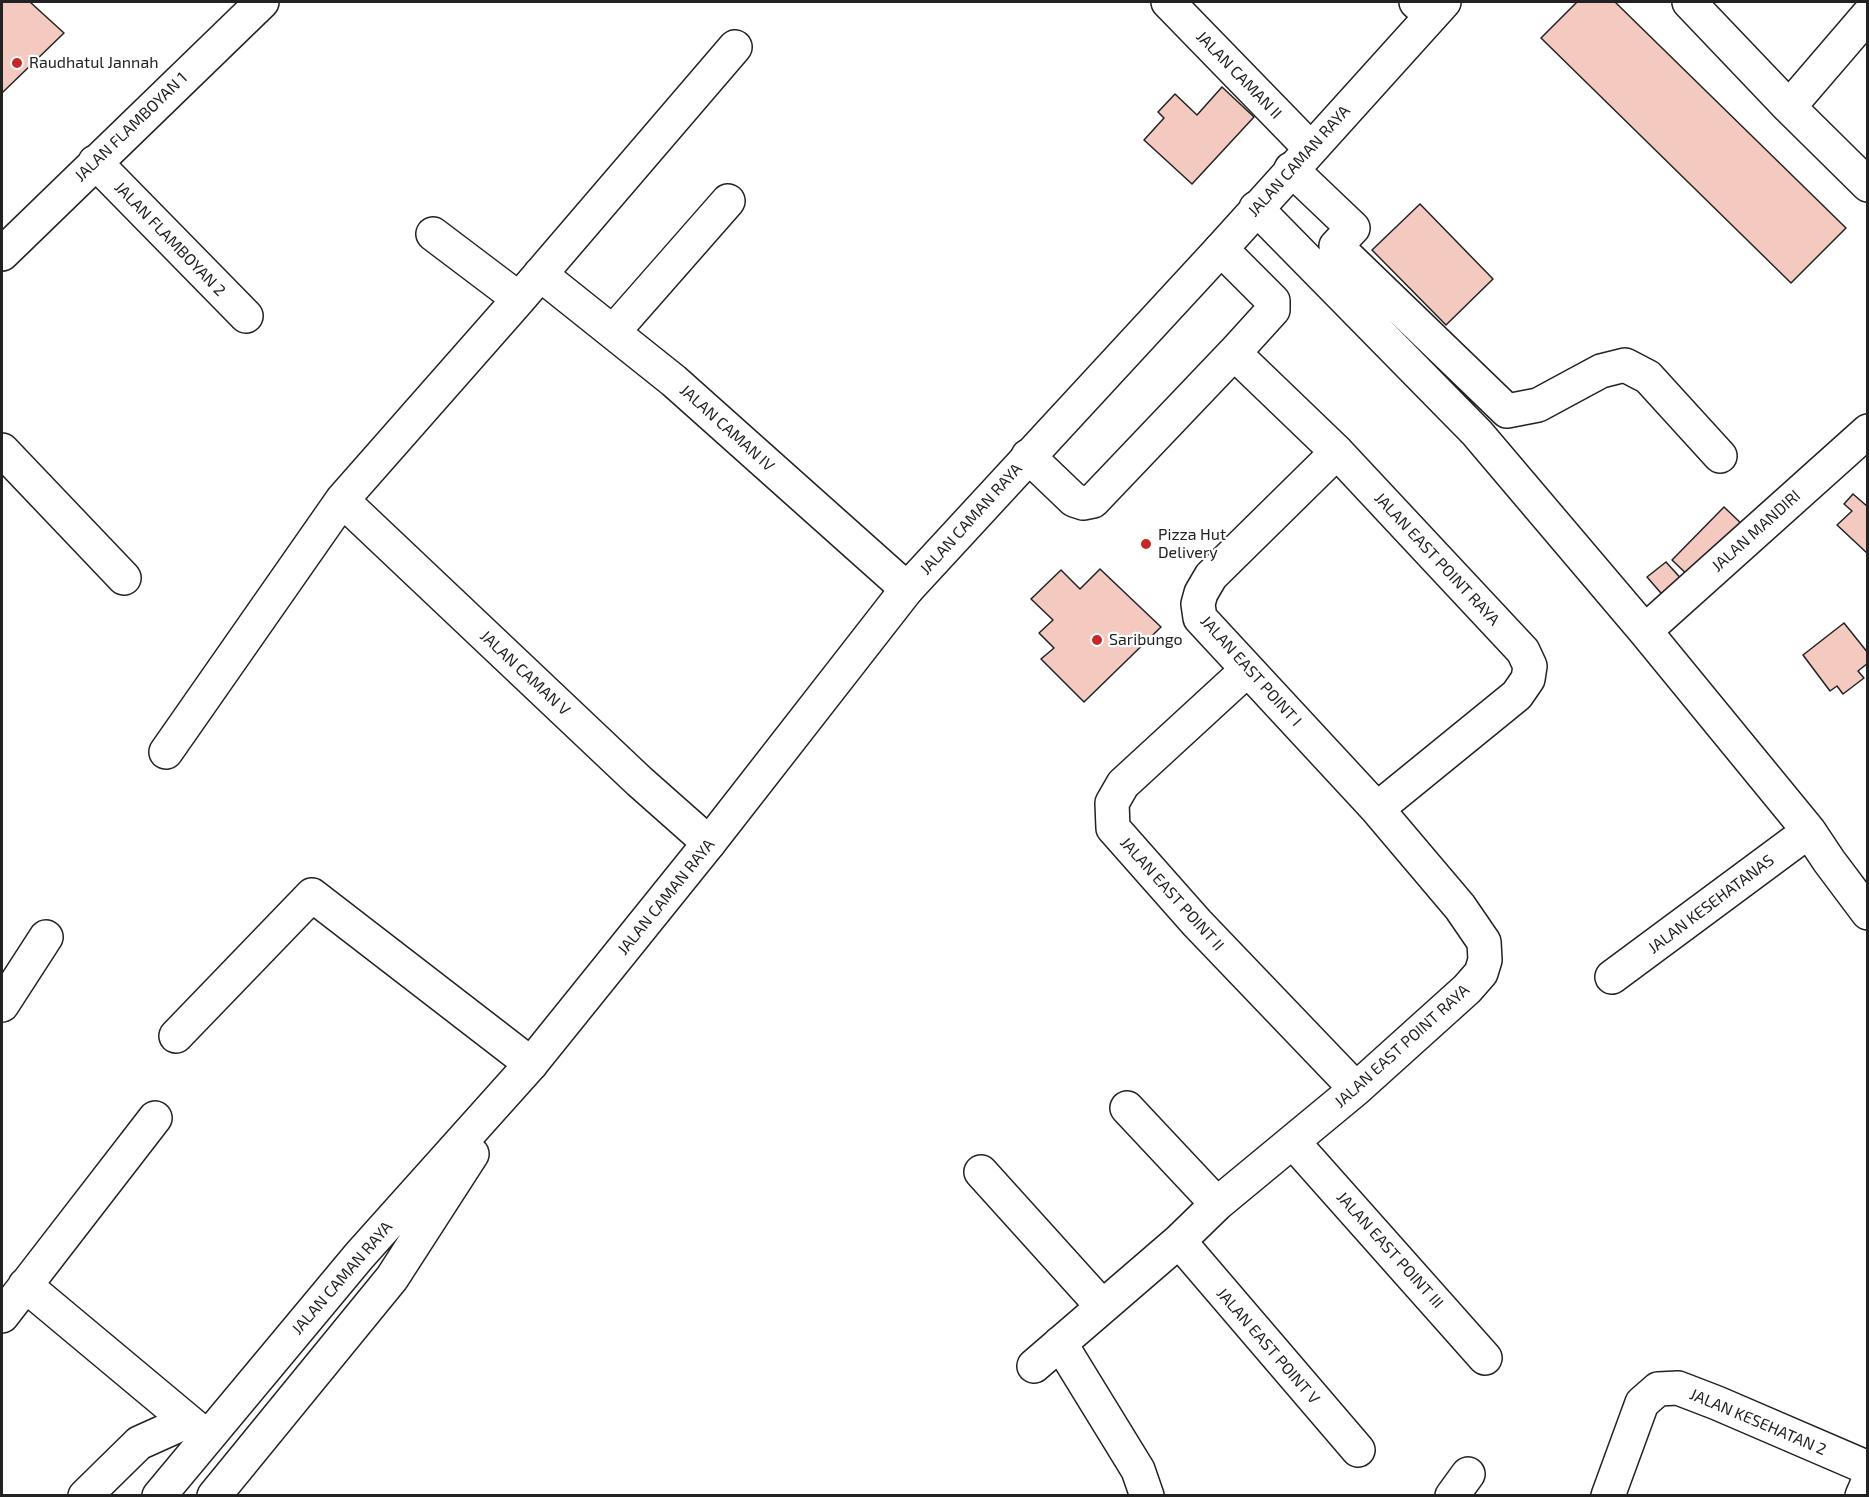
<!DOCTYPE html>
<style>
body{margin:0}
#map{position:relative;width:1869px;height:1497px;overflow:hidden;background:#fff;font-family:"Exo 2",sans-serif}
canvas{display:block}
.frame{position:absolute;inset:0;border:3px solid #222;pointer-events:none}
</style>
<div id="map">
<canvas width="1869" height="1497"></canvas>
<div class="frame"></div>
</div>
<script>
const ctx = document.querySelector('canvas').getContext('2d');
ctx.lineJoin = 'round';
function fillPath(path, color) {
  ctx.fillStyle = color;
  ctx.fill(path, 'evenodd');
}
function toPath(rows) {
  const path = new Path2D();
  for (const r of rows) {
    path.moveTo(r[0], r[1]);
    for (let i = 2; i < r.length; i += 2) path.lineTo(r[i], r[i + 1]);
  }
  return path;
}
function trace(path, color, width, dash) {
  ctx.strokeStyle = color;
  ctx.lineWidth = width;
  ctx.lineCap = dash ? 'butt' : 'round';
  ctx.setLineDash(dash || []);
  ctx.stroke(path);
}
function write(font, color, halo, rows, align = 'center') {
  ctx.font = font + ' "Exo 2",sans-serif';
  ctx.lineWidth = 4.5;
  ctx.setLineDash([]);
  ctx.textBaseline = 'middle';
  ctx.strokeStyle = halo;
  ctx.fillStyle = color;
  for (const [text, x, y, turn = 0] of rows) {
    ctx.save();
    ctx.translate(x, y);
    ctx.rotate((+turn || 0) * Math.PI / 180);
    ctx.textAlign = isNaN(turn) ? turn : align;
    if (halo) ctx.strokeText(text, 0, 0);
    ctx.fillText(text, 0, 0);
    ctx.restore();
  }
}
const building = toPath([
 [2,2,30,2,64,33,2,93,2,2],
 [1577,2,1615,2,1846,228,1791,283,1541,38,1577,2],
 [1222,87,1254,117,1192,184,1144,140,1164,118,1158,112,1175,94,1197,115,1222,87],
 [1420,204,1493,279,1446,325,1372,250,1420,204],
 [1853,494,1868,507,1868,554,1837,525,1852,511,1844,504,1853,494],
 [1724,507,1746,528,1694,581,1672,560,1724,507],
 [1666,562,1686,584,1667,600,1647,577,1666,562],
 [1100,569,1161,627,1084,702,1041,659,1054,648,1039,633,1053,620,1031,599,1061,570,1080,589,1100,569],
 [1844,623,1868,653,1868,663,1858,671,1864,678,1843,694,1837,686,1830,691,1803,655,1844,623]
]);
fillPath(building, '#f3c9c0');
trace(building, '#222', 1.5);
const minor = toPath([
 [1168,2,1310,148],
 [1416,2,1431,16],
 [1689,2,1789,107,1868,15],
 [1789,107,1868,185],
 [95,162,246,316],
 [1291,169,1353,228,1336,246,1507,411,1538,405,1601,371,1625,365,1648,377,1720,456],
 [1256,208,1477,433,1645,631,1809,831,1829,861,1868,913],
 [433,234,519,299],
 [2,254,262,2],
 [540,274,674,381,907,589],
 [613,332,728,201],
 [1234,353,1337,452,1523,651,1530,666,1528,679,1517,695,1377,809],
 [2,450,124,578],
 [1028,456,1074,500,1083,503,1093,501,1234,353,1273,310,1273,301,1221,249],
 [342,500,639,781,709,843],
 [1645,631,1868,431],
 [1247,670,1123,784,1112,803,1113,828,1197,923,1356,1089],
 [166,752,342,500,519,299,735,47],
 [1612,977,1809,831],
 [2,1005,46,937],
 [176,1036,312,895,531,1064],
 [1127,1108,1217,1204],
 [1293,1142,1485,1358],
 [981,1172,1102,1306],
 [1179,1241,1358,1450],
 [25,1285,207,1437],
 [2,1316,155,1118],
 [1060,1343,1138,1470,1147,1496],
 [1034,1366,1179,1241,1217,1204,1356,1089,1467,989,1481,973,1485,960,1484,942,1460,907,1377,809,1200,618,1198,604,1201,593,1211,576,1337,452],
 [85,1496,139,1443,188,1421],
 [1452,1496,1468,1474],
 [1608,1496,1642,1403,1658,1389,1678,1388,1717,1403,1868,1468],
 [1862,1496,1868,1482]
]);
const major = toPath([
 [159,1496,359,1256,531,1064,709,843,907,589,1221,249,1444,2],
 [214,1496,392,1278,472,1154]
]);
trace(minor, '#222', 36);
trace(major, '#222', 36);
trace(minor, '#fff', 33);
trace(major, '#fff', 33);
for (const [x, y, r, color] of [
 [17,63,6,"#c62828"],
 [1146,544,6,"#c62828"],
 [1097,640,6,"#c62828"]
]) {
  const dot = new Path2D();
  dot.arc(x, y, r, 0, 2 * Math.PI);
  ctx.fillStyle = color;
  ctx.fill(dot);
  trace(dot, '#fff', 2);
}
write('16px', '#222', '#fff', [
 ["Raudhatul Jannah",29,63],
 ["Pizza Hut",1158,535],
 ["Delivery",1158,553],
 ["Saribungo",1109,640]
], 'left');
write('16px', '#222', '#fff', [
 ["JALAN CAMAN II",1239,75,46],
 ["JALAN FLAMBOYAN 1",131,127,-44],
 ["JALAN CAMAN RAYA",1299,161,-48],
 ["JALAN FLAMBOYAN 2",170,239,46],
 ["JALAN CAMAN IV",727,428,42],
 ["JALAN CAMAN RAYA",971,519,-48],
 ["JALAN MANDIRI",1756,531,-42],
 ["JALAN EAST POINT RAYA",1437,559,47],
 ["JALAN EAST POINT I",1251,671,48],
 ["JALAN CAMAN V",525,673,43],
 ["JALAN EAST POINT II",1172,894,48],
 ["JALAN CAMAN RAYA",666,897,-51],
 ["JALAN KESEHATANAS",1711,904,-37],
 ["JALAN EAST POINT RAYA",1402,1046,-42],
 ["JALAN EAST POINT III",1390,1250,48],
 ["JALAN CAMAN RAYA",342,1278,-49],
 ["JALAN EAST POINT V",1268,1346,49],
 ["JALAN KESEHATAN 2",1758,1422,23]
]);
</script>
